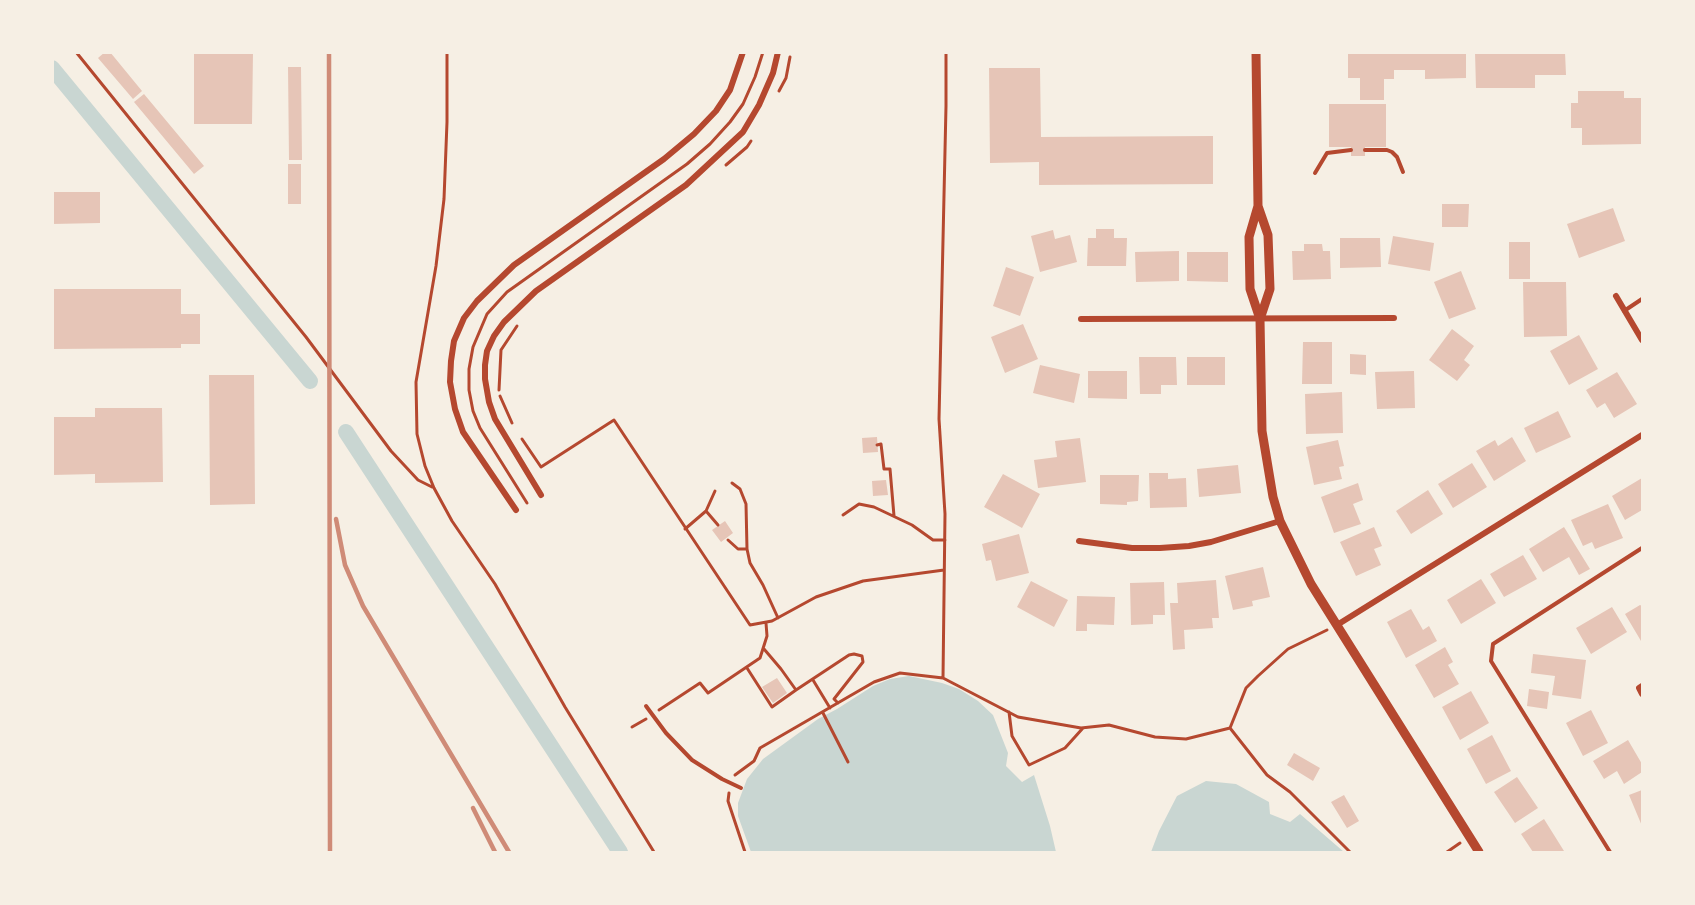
<!DOCTYPE html>
<style>
body{margin:0}
#map{position:relative;width:1695px;height:905px;overflow:hidden;background:#f6efe4;font-family:Bitter,serif}
canvas{display:block}
.frame{position:absolute;inset:0;border:54px solid #f6efe4;pointer-events:none}
</style>
<div id="map">
<canvas width="1695" height="905"></canvas>
<div class="frame"></div>
</div>
<script>
const ctx = document.querySelector('canvas').getContext('2d');
ctx.lineJoin = 'round';
function fillPath(path, color) {
  ctx.fillStyle = color;
  ctx.fill(path, 'evenodd');
}
function toPath(rows) {
  const path = new Path2D();
  for (const r of rows) {
    path.moveTo(r[0], r[1]);
    for (let i = 2; i < r.length; i += 2) path.lineTo(r[i], r[i + 1]);
  }
  return path;
}
function trace(path, color, width, dash) {
  ctx.strokeStyle = color;
  ctx.lineWidth = width;
  ctx.lineCap = dash ? 'butt' : 'round';
  ctx.setLineDash(dash || []);
  ctx.stroke(path);
}
fillPath(toPath([
 [909,676,942,683,959,689,978,701,993,715,1008,753,1006,766,1022,782,1034,775,1050,826,1056,852,751,852,738,816,738,803,747,779,763,759,818,719,837,709,873,686,890,679],
 [1206,781,1236,784,1269,802,1270,814,1290,822,1300,814,1344,852,1151,852,1159,831,1177,796]
]), '#c9d6d2');
trace(toPath([
 [52,68,310,381],
 [346,432,620,852]
]), '#c9d6d2', 16);
fillPath(toPath([
 [105,52,110,52,142,91,133,99,98,58],
 [194,52,253,52,252,124,194,124],
 [1348,52,1466,52,1466,78,1425,79,1425,70,1394,70,1394,79,1384,79,1384,100,1360,100,1360,78,1348,78],
 [1475,52,1565,52,1566,75,1535,75,1535,88,1476,88],
 [288,67,301,67,302,160,289,160],
 [989,68,1040,68,1041,137,1213,136,1213,184,1039,185,1039,162,990,163],
 [1578,91,1624,91,1624,98,1642,98,1642,144,1582,145,1582,128,1571,128,1571,103,1578,103],
 [144,94,204,166,194,174,134,102],
 [1329,104,1386,104,1386,147,1365,147,1365,156,1351,156,1351,147,1329,147],
 [288,164,301,164,301,204,288,204],
 [52,192,100,192,100,223,52,224],
 [1442,204,1469,204,1468,227,1442,227],
 [1613,208,1625,241,1579,258,1567,224],
 [1096,229,1114,229,1114,238,1127,238,1126,266,1087,266,1088,238,1096,238],
 [1053,230,1055,239,1070,235,1077,262,1040,272,1031,236],
 [1393,236,1434,243,1430,271,1388,264],
 [1340,238,1380,238,1381,267,1340,268],
 [1509,242,1530,242,1530,279,1509,279],
 [1304,244,1322,244,1323,251,1330,251,1331,279,1293,280,1292,251,1304,251],
 [1179,251,1179,281,1136,282,1135,252],
 [1187,252,1228,252,1228,282,1187,281],
 [1006,267,1034,277,1020,316,993,306],
 [1461,271,1476,309,1449,319,1434,282],
 [1523,282,1566,282,1567,336,1524,337],
 [52,289,181,289,181,314,200,314,200,344,181,344,181,348,52,349],
 [1023,324,1038,359,1005,373,991,337],
 [1452,329,1474,346,1464,360,1470,365,1457,381,1429,360],
 [1579,335,1598,369,1569,385,1550,351],
 [1303,342,1332,342,1332,384,1302,384],
 [1350,354,1366,355,1366,375,1350,374],
 [1139,357,1176,357,1177,385,1161,385,1161,394,1140,394],
 [1187,357,1225,357,1225,385,1187,385],
 [1040,365,1080,374,1074,403,1033,393],
 [1088,371,1127,371,1127,399,1088,398],
 [1414,371,1415,408,1377,409,1375,372],
 [1617,372,1637,404,1614,418,1605,403,1597,408,1586,390],
 [209,375,254,375,255,504,210,505],
 [1342,392,1343,433,1306,434,1305,394],
 [95,408,162,408,163,482,95,483,95,474,52,475,52,417,95,417],
 [1558,411,1571,437,1536,453,1524,428],
 [877,437,878,452,863,453,862,438],
 [1512,437,1526,461,1494,481,1476,451,1495,440,1498,446],
 [1080,438,1086,482,1038,488,1034,460,1057,457,1055,441],
 [1338,440,1344,466,1339,467,1342,479,1314,485,1306,447],
 [1472,463,1487,487,1453,508,1438,484],
 [1238,465,1241,493,1199,497,1197,469],
 [1149,473,1168,473,1168,479,1186,478,1187,507,1150,508],
 [1003,474,1040,494,1022,528,984,507],
 [1100,475,1139,475,1138,501,1127,502,1127,505,1100,504],
 [1642,478,1642,510,1625,520,1612,496],
 [886,480,888,495,873,496,872,481],
 [1358,483,1363,500,1353,504,1361,524,1334,533,1321,497],
 [1428,490,1443,514,1411,534,1396,511],
 [1608,504,1623,538,1595,549,1592,542,1583,546,1571,520],
 [725,521,733,533,721,542,712,530],
 [1374,527,1382,546,1374,549,1381,565,1356,576,1340,542],
 [1564,527,1590,569,1579,575,1569,557,1543,572,1529,549],
 [1019,534,1029,573,996,581,991,560,986,561,982,544],
 [1523,555,1537,579,1504,597,1490,574],
 [1263,567,1270,597,1252,601,1253,606,1233,610,1225,576],
 [1481,579,1496,603,1461,624,1447,600],
 [1216,580,1219,618,1212,618,1213,628,1184,630,1185,649,1173,650,1170,603,1178,603,1177,583],
 [1031,581,1068,600,1054,627,1017,607],
 [1164,582,1165,615,1153,615,1153,624,1131,625,1130,583],
 [1077,596,1115,597,1114,625,1087,624,1087,631,1076,631],
 [1640,605,1642,606,1642,640,1641,641,1625,614],
 [1612,607,1627,632,1591,654,1576,628],
 [1411,609,1423,630,1429,626,1437,641,1406,658,1387,622],
 [1445,647,1453,662,1448,665,1459,684,1434,698,1415,665],
 [1533,654,1586,660,1581,699,1552,695,1555,676,1531,673],
 [777,678,787,693,773,703,762,687],
 [1529,689,1549,692,1547,709,1527,706],
 [1471,691,1489,723,1460,740,1442,707],
 [1591,710,1608,743,1583,756,1566,723],
 [1492,735,1511,771,1486,784,1467,749],
 [1628,740,1642,764,1642,772,1624,784,1617,771,1604,779,1593,761],
 [1294,753,1320,768,1313,781,1287,765],
 [1517,777,1538,808,1515,823,1494,792],
 [1642,790,1642,826,1629,795],
 [1344,795,1359,821,1347,828,1331,802],
 [1544,819,1564,851,1562,852,1533,852,1521,834]
]), '#e6c5b7');
trace(toPath([
 [76,52,306,337,391,451,418,480,432,487],
 [447,52,447,122,444,199,436,266,416,382,417,434,425,466,434,488,452,521,495,584,565,707,654,852],
 [779,91,786,78,790,57],
 [726,165,747,147,751,141],
 [499,390,501,350,517,326],
 [500,396,512,423],
 [522,439,541,467,614,420,750,625,772,621,816,597,863,581,944,570],
 [877,445,881,444,884,469,890,469,894,516],
 [732,483,740,489,746,504,747,549,750,563,763,585,778,618],
 [527,503,480,428,473,411,469,390,469,369,473,347,487,314,507,292,687,164,710,144,730,122,743,104,755,77,763,52],
 [706,511,718,525],
 [843,515,859,504,874,507,912,525,933,540,945,540],
 [685,529,706,511,715,491],
 [728,540,738,549,747,549],
 [764,649,781,669,796,690,849,655,854,654,862,656,863,662,834,699,838,703],
 [747,668,772,707,796,690],
 [943,678,945,514,939,419,946,106,946,52],
 [813,680,830,708],
 [659,710,700,683,708,693,760,658,767,636,766,623],
 [1009,712,1012,736,1029,765,1065,748,1083,728],
 [823,713,848,762],
 [632,727,646,719],
 [1230,728,1246,688,1258,676,1288,649,1327,630],
 [735,775,754,761,760,748,874,682,900,673,943,678,1018,717,1081,728,1109,725,1155,737,1186,739,1230,728,1267,775,1290,792,1350,852],
 [729,793,728,801,745,852],
 [1447,852,1460,843]
]), '#b5482f', 3);
trace(toPath([
 [1365,150,1387,150,1392,152,1397,157,1403,172],
 [1315,173,1327,153,1351,150],
 [1624,311,1642,299],
 [646,706,666,733,692,760,722,779,741,788],
 [1610,852,1491,661,1493,644,1642,548]
]), '#b5482f', 4);
trace(toPath([
 [1616,296,1642,340],
 [1081,319,1394,318],
 [541,495,495,419,489,402,485,379,485,365,487,351,494,336,504,322,536,291,686,185,743,132,759,105,773,73,778,52],
 [516,510,463,432,455,409,450,382,451,361,454,341,464,318,477,301,514,265,664,159,694,134,716,111,730,90,743,52],
 [1079,541,1132,548,1160,548,1189,546,1211,542,1280,521],
 [1337,625,1642,435],
 [1642,686,1639,688,1642,694]
]), '#b5482f', 6);
trace(toPath([
 [1256,52,1258,206,1249,237,1250,289,1260,319,1262,431,1273,497,1280,521,1311,584,1479,852],
 [1258,206,1268,235,1270,289,1260,319]
]), '#b5482f', 9);
trace(toPath([
 [329,52,330,852],
 [336,519,345,565,363,606,509,852],
 [473,808,495,852]
]), '#cf8b77', 4.5);
</script>
